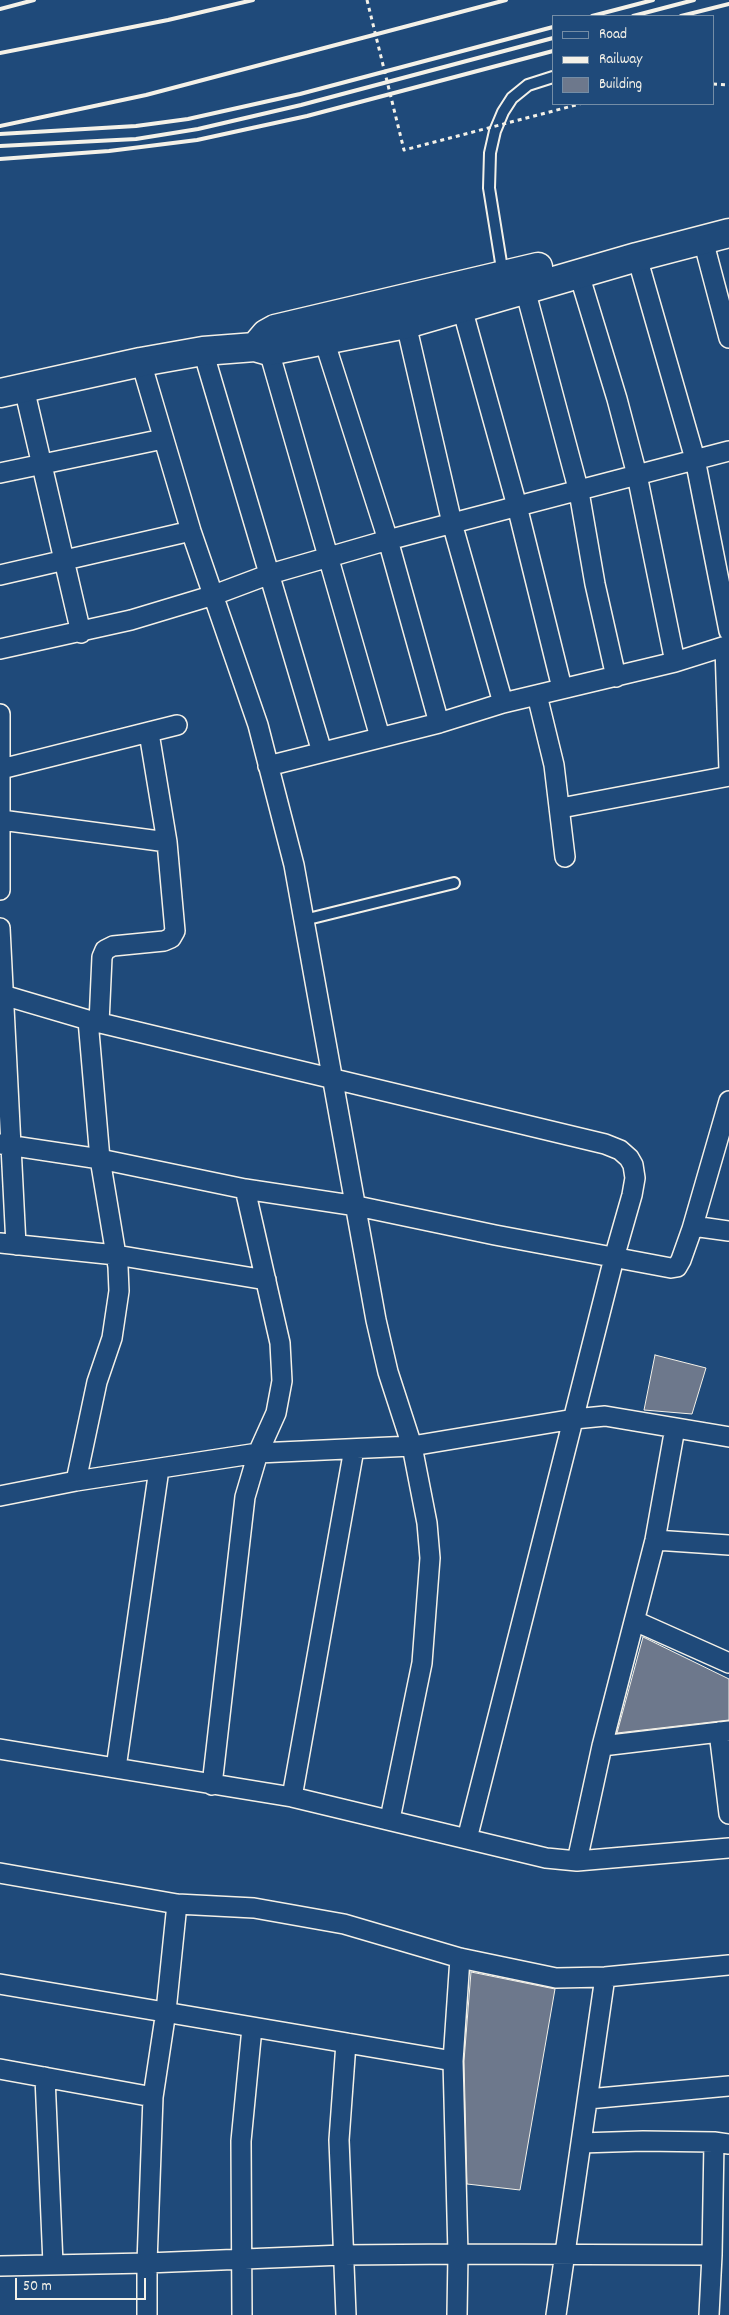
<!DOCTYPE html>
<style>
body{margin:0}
#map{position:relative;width:729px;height:2315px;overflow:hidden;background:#1f4a7a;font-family:Dekko,sans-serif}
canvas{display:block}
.legend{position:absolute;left:552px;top:15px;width:162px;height:90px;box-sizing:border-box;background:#1f4a7a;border:1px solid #748da6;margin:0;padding:6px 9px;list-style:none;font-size:15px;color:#f4f1e8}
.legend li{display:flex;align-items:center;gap:10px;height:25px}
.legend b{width:25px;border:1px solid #748da6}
.scale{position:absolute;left:15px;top:2278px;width:131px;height:22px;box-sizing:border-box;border:2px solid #f4f1e8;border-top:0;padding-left:6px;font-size:15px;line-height:18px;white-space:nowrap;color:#f4f1e8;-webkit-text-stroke:4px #1f4a7a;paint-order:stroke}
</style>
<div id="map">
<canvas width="729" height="2315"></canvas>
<ul class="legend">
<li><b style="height:6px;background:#1f4a7a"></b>Road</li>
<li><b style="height:6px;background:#f4f1e8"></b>Railway</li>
<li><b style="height:14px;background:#6d788c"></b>Building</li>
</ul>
<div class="scale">50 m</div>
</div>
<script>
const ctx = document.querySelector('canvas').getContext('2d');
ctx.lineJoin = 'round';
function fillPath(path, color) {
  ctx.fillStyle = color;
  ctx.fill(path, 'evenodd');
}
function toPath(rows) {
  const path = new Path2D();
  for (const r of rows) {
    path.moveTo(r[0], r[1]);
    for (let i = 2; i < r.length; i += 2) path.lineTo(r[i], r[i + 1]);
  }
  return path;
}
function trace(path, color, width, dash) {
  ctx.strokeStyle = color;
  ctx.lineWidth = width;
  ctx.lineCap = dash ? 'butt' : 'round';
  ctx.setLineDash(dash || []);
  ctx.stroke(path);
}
const building = toPath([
 [655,1355,706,1368,692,1414,644,1410,655,1355],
 [643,1637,729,1679,729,1720,617,1733,643,1637],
 [471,1972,555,1989,520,2190,467,2184,464,2061,471,1972]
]);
fillPath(building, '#6d788c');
trace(building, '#f4f1e8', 1);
const service = toPath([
 [503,275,489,188,490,153,495,131,503,112,512,98,528,85,553,77],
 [304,920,454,883]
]);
const minor = toPath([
 [703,240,729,338],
 [637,257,695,459,729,631],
 [579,274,617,399,637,475,675,662],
 [522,278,579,492,595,584,616,677],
 [462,308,517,506,562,688],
 [406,324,452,523,503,703],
 [324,340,388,540,439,723],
 [203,351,322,752],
 [269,351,380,737],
 [141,362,191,531,258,725,294,865,376,1320,388,1372,412,1446,427,1523,430,1558,422,1663,390,1819],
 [24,388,81,633],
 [0,473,163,439],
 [0,575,191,531],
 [725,647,729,771],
 [0,649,131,620,214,595,270,574,388,540,729,451],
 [537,695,554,765,565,857],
 [0,714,0,890],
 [268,766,439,723,503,703,675,662,729,645],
 [1,769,177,725],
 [561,808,729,776],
 [1,820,167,842],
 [0,928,16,1245],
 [0,994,88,1020,605,1144,620,1150,629,1158,633,1165,635,1178,632,1195,614,1258,467,1839],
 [99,1023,102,957,105,950,113,946,164,941,171,938,175,931,167,842,149,733],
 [0,1144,100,1159,245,1189,357,1206,495,1235,671,1268,677,1267,681,1260,692,1229,700,1227,729,1231],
 [692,1229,729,1101],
 [0,1243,116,1255,266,1280],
 [76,1481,97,1382,112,1338,119,1291,118,1267,100,1159,88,1020],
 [0,1496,76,1481,258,1453,412,1446,574,1419,605,1416,729,1437],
 [655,1540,729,1545],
 [635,1621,729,1663],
 [719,1732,729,1814],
 [602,1746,729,1731],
 [0,1749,292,1797,546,1858,577,1861,729,1848],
 [116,1768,159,1469],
 [212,1785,245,1497,258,1453,276,1413,282,1381,280,1343,245,1189],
 [292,1797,354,1449],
 [577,1861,602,1746,655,1540,675,1428],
 [0,1873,177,1904,254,1908,344,1924,460,1958,556,1978,605,1977,729,1965],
 [0,1984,453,2061],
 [0,2069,153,2097],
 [45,2077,53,2264],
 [588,2099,729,2086],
 [581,2143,643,2141,714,2142,729,2144],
 [0,2266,147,2263,343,2255,458,2254,712,2255],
 [147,2315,147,2263,153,2097,166,2011,177,1904],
 [242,2315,241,2141,252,2028],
 [346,2315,339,2140,346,2043],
 [457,2315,458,2254,453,2061,460,1958],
 [556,2315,605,1977],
 [709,2315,712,2255,714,2142]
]);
const trunk = toPath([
 [255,347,266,334,275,329,538,267],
 [0,393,141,362,203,351,255,347,269,351,406,324,637,257,729,233]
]);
trace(service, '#f4f1e8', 14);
trace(minor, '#f4f1e8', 22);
trace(trunk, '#f4f1e8', 31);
trace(toPath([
 [713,84,729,85]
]), '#f4f1e8', 3, [4, 4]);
trace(service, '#1f4a7a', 10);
trace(minor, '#1f4a7a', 19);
trace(trunk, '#1f4a7a', 28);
trace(toPath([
 [0,9,34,0],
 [592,16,653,0],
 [633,16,694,0],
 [681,16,729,4],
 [0,53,168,20,253,0],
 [0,126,146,95,506,0],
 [0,134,136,126,188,119,300,94,553,27],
 [0,146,136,139,198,129,301,105,553,38],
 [0,159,109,151,197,140,307,116,553,51]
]), '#f4f1e8', 4);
trace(toPath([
 [367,0,404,150,580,104]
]), '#f4f1e8', 3, [4, 4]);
</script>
